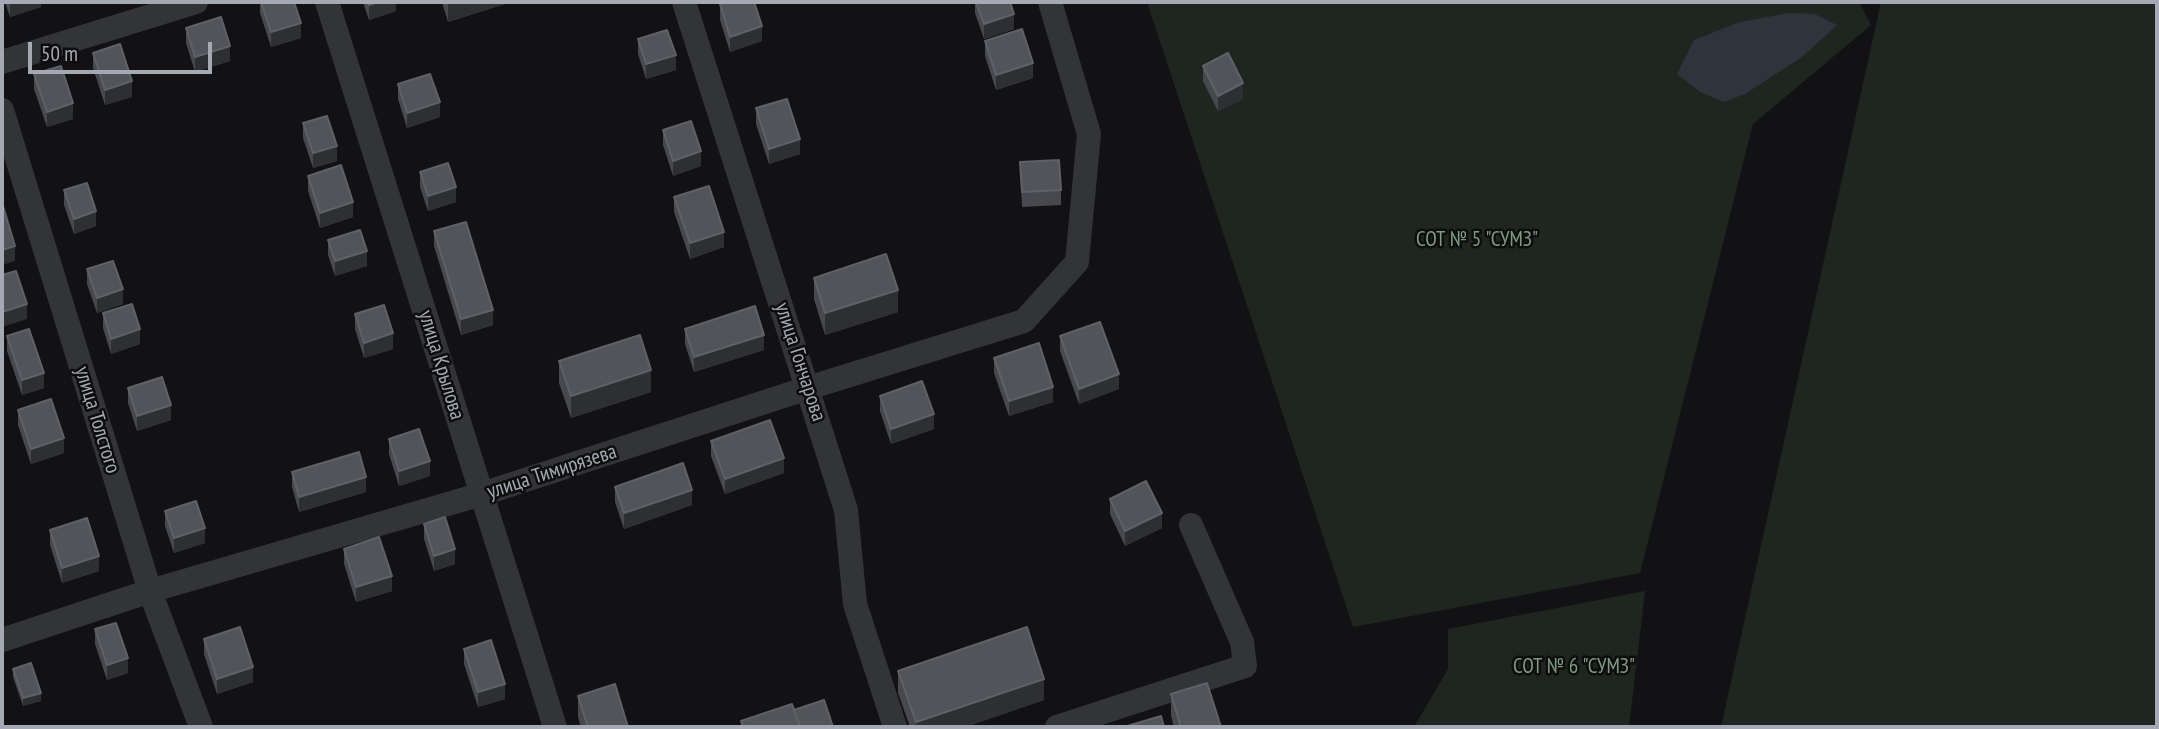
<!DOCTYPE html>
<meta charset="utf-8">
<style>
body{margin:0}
#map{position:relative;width:2159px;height:729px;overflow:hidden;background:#121214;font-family:"PT Sans Narrow",sans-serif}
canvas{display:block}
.frame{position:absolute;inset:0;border:4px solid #a5a9b3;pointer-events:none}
.scale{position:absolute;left:28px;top:42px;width:184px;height:32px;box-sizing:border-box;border:4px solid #a5a9b3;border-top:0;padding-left:9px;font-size:21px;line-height:24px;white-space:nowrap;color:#a5a9b3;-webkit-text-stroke:5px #0d0d0e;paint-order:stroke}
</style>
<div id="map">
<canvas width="2159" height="729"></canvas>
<div class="frame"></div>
<div class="scale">50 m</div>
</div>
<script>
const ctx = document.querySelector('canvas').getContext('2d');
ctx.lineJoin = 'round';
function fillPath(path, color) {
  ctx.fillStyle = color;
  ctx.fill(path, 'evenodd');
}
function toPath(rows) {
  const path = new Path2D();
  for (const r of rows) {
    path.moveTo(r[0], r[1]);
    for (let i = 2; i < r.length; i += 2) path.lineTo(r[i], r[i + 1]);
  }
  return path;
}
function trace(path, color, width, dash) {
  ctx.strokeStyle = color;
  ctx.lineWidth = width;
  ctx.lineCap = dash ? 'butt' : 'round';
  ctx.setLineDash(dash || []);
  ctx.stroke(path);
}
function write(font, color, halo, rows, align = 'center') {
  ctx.font = font + ' "PT Sans Narrow",sans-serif';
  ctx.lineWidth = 5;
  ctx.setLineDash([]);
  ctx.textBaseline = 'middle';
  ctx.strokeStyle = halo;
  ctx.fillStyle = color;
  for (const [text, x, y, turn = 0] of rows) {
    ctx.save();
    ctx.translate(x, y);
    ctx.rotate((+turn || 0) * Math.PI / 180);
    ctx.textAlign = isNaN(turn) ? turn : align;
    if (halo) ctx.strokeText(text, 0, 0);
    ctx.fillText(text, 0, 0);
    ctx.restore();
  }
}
fillPath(toPath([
 [1147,2,1859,2,1871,25,1753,124,1640,573,1353,627],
 [1881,2,2157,2,2157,727,1721,727],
 [1645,591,1629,727,1414,727,1448,669,1448,629]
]), '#1f2620');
fillPath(toPath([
 [1789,13,1815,14,1837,25,1802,57,1745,94,1724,102,1700,92,1677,74,1694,40,1740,22]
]), '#2d343b');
trace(toPath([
 [327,2,555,727],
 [684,2,846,510,855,604,895,727],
 [2,62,196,2],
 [2,110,150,591,201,727],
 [2,640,150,591,482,494,808,388,1024,321,1077,262,1089,134,1050,2],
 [1057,727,1245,666,1242,642,1191,525]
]), '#333438', 24);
fillPath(toPath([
 [5,2,41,2,41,7,10,17],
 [260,2,294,2,301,38,271,47,260,13],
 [363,2,396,2,396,11,369,20],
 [442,2,505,2,505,4,448,22],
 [975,2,1010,2,1014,29,984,39,975,13],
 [720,4,762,41,730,52,720,20],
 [186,28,230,61,195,72,186,43],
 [638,39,676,70,646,79,638,54],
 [985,41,1033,78,996,90,985,56],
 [93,53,132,97,105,105,93,68],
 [1203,66,1243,99,1218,111,1203,81],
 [34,74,73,119,47,127,34,89],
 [398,84,440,117,407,128,398,99],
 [756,108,800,154,769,164,756,124],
 [303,123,337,161,313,168,303,138],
 [663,130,701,166,673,176,663,145],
 [1020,162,1061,190,1061,205,1022,207],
 [420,172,456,202,428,211,420,187],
 [308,176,353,217,320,228,308,191],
 [64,190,96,226,74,234,64,205],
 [674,197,724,247,690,259,674,212],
 [434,231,493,325,461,335,434,246],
 [328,240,367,266,335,276,328,255],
 [87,269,123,304,97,313,87,284],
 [814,278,898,312,825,335,814,299],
 [103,313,140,344,111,354,103,328],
 [355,314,393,349,364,358,355,329],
 [685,329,764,350,694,372,685,344],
 [7,336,44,388,22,395,7,351],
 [1060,336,1119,389,1079,404,1060,351],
 [994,358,1053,402,1009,416,994,373],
 [559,361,651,392,571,418,559,383],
 [128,388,171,420,137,431,128,403],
 [880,396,934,429,891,444,880,411],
 [18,410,64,453,31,464,18,425],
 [389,439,430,476,399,486,389,454],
 [711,441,784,473,725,494,711,456],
 [292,472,366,492,299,512,292,487],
 [615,487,692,505,624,529,615,502],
 [1110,499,1162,528,1125,546,1110,514],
 [165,511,205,543,174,553,165,526],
 [424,524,455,564,434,571,424,539],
 [50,530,99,571,62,583,50,545],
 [344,549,392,591,356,602,344,564],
 [95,629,128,673,107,680,95,644],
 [204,639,253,682,217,694,204,654],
 [464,649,505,699,478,707,464,664],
 [13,669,41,701,23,706,13,677],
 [898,671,1044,700,965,727,910,727,898,693],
 [1171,694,1221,727,1174,727,1171,716],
 [578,696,628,727,581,727,578,717]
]), '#48494e');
fillPath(toPath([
 [10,2,41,2,41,7,10,17],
 [378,2,396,2,396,11,369,20,369,5],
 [448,2,505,2,505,4,448,22],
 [1014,14,1014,29,984,39,984,24],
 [301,23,301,38,271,47,271,32],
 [762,26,762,41,730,52,730,37],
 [230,46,230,61,195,72,195,57],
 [676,55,676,70,646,79,646,64],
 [1033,63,1033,78,996,90,996,75],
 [132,81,132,97,105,105,105,90],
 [1243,83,1243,99,1218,111,1218,96],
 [440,102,440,117,407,128,407,113],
 [73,103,73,119,47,127,47,112],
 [800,139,800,154,769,164,769,149],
 [337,146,337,161,313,168,313,153],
 [701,151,701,166,673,176,673,161],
 [456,187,456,202,428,211,428,196],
 [353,202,353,217,320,228,320,213],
 [96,211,96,226,74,234,74,219],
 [724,232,724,247,690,259,690,243],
 [15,246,15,261,2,265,2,250],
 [367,251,367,266,335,276,335,261],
 [123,289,123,304,97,313,97,298],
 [898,290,898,312,825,335,825,313],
 [27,304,27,319,2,327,2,312],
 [493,310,493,325,461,335,461,319],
 [140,329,140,344,111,354,111,339],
 [393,333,393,349,364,358,364,343],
 [764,335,764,350,694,372,694,357],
 [651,370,651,392,571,418,571,396],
 [44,373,44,388,22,395,22,380],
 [1119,374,1119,389,1079,404,1079,389],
 [1053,387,1053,402,1009,416,1009,401],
 [171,405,171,420,137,431,137,416],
 [934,414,934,429,891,444,891,429],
 [64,438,64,453,31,464,31,449],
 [784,458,784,473,725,494,725,479],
 [430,461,430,476,399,486,399,471],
 [366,477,366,492,299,512,299,497],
 [692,490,692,505,624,529,624,513],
 [1162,513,1162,528,1125,546,1125,531],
 [205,528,205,543,174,553,174,538],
 [455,549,455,564,434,571,434,556],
 [99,556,99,571,62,583,62,568],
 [392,576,392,591,356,602,356,587],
 [2,592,4,592,4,607,2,608],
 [128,658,128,673,107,680,107,665],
 [253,667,253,682,217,694,217,679],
 [1044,679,1044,700,965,727,916,727,916,722],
 [505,684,505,699,478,707,478,692],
 [41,693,41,701,23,706,23,698]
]), '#2e2f32');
const building = toPath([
 [261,2,294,2,301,23,271,32,261,2],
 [368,2,378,2,369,5,368,2],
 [728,2,754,2,762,26,730,37,720,4,728,2],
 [976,2,1010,2,1014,14,984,24,976,2],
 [221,17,230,46,195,57,186,28,221,17],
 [1022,29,1033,63,996,75,985,41,1022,29],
 [667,30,676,55,646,64,638,39,667,30],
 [120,44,132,81,105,90,93,53,120,44],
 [1228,53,1243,83,1218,96,1203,66,1228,53],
 [61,66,73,103,47,112,34,74,61,66],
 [430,74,440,102,407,113,398,84,430,74],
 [787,99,800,139,769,149,756,108,787,99],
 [327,116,337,146,313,153,303,123,327,116],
 [691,121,701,151,673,161,663,130,691,121],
 [1059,160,1061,190,1022,192,1020,162,1059,160],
 [448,163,456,187,428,196,420,172,448,163],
 [341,165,353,202,320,213,308,176,341,165],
 [87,183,96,211,74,219,64,190,87,183],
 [709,186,724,232,690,243,674,197,709,186],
 [2,206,3,206,15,246,2,250,2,206],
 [466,222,493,310,461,319,434,231,466,222],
 [360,230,367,251,335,261,328,240,360,230],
 [886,254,898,290,825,313,814,278,886,254],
 [113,261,123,289,97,298,87,269,113,261],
 [16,271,27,304,2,312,2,275,16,271],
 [132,304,140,329,111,339,103,313,132,304],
 [384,305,393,333,364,343,355,314,384,305],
 [755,306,764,335,694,357,685,329,755,306],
 [1100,322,1119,374,1079,389,1060,336,1100,322],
 [29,329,44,373,22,380,7,336,29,329],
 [640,335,651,370,571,396,559,361,640,335],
 [1039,343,1053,387,1009,401,994,358,1039,343],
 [162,377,171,405,137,416,128,388,162,377],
 [922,381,934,414,891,429,880,396,922,381],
 [51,399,64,438,31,449,18,410,51,399],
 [770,420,784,458,725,479,711,441,770,420],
 [419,429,430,461,399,471,389,439,419,429],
 [359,452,366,477,299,497,292,472,359,452],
 [683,463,692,490,624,513,615,487,683,463],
 [1146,481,1162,513,1125,531,1110,499,1146,481],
 [196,501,205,528,174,538,165,511,196,501],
 [445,517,455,549,434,556,424,524,445,517],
 [87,518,99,556,62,568,50,530,87,518],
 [379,537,392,576,356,587,344,549,379,537],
 [116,623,128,658,107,665,95,629,116,623],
 [240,627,253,667,217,679,204,639,240,627],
 [1027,627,1044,679,916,722,898,671,1027,627],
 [491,640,505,684,478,692,464,649,491,640],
 [31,663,41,693,23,698,13,669,31,663],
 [1207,683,1221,727,1181,727,1171,694,1207,683],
 [615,684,628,727,588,727,578,696,615,684],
 [824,700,833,727,800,727,794,710,824,700],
 [792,704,800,727,743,727,741,721,792,704],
 [1161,716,1164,727,1124,727,1161,716]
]);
fillPath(building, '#525459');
trace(building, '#5f6167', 2);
write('21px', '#7d9d80', '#0d0d0e', [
 ["СОТ № 5 \"СУМЗ\"",1477,240],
 ["СОТ № 6 \"СУМЗ\"",1574,667]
]);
write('21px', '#a5a9b3', '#0d0d0e', [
 ["улица Гончарова",800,362,72],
 ["улица Крылова",441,365,73],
 ["улица Толстого",97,420,73],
 ["улица Тимирязева",552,472,-18]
]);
</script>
